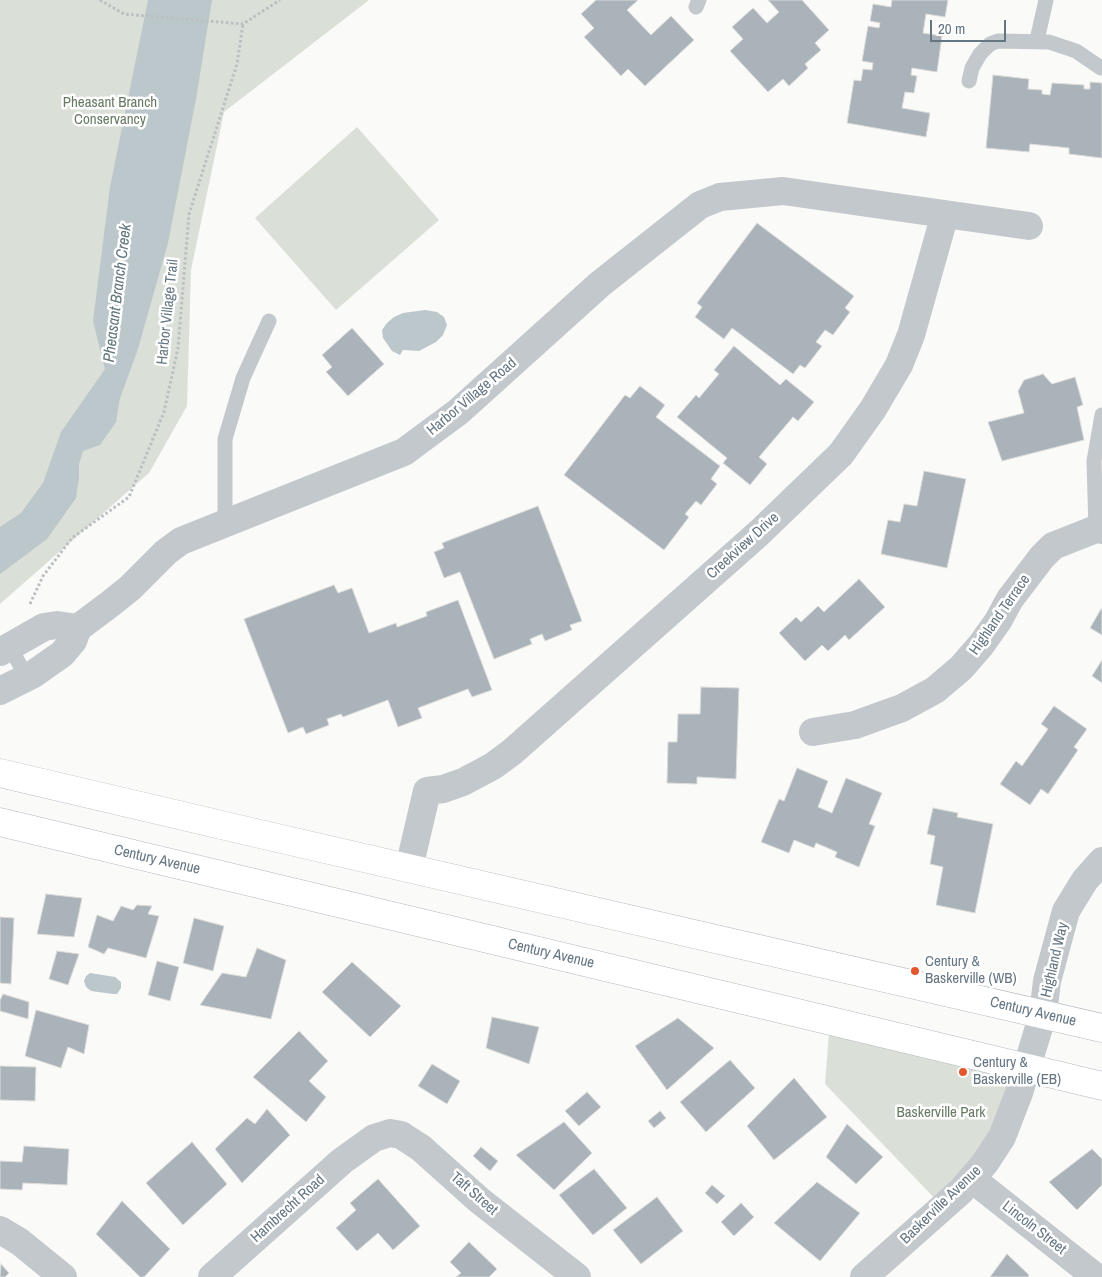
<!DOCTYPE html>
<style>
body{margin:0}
#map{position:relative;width:1102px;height:1277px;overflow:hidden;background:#fafaf8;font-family:"Archivo Narrow",sans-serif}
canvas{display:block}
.scale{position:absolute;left:930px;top:20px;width:76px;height:22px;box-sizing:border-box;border:2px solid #657683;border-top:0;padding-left:6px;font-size:15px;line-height:18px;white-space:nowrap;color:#657683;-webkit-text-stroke:4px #fff;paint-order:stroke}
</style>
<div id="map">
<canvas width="1102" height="1277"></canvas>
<div class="scale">20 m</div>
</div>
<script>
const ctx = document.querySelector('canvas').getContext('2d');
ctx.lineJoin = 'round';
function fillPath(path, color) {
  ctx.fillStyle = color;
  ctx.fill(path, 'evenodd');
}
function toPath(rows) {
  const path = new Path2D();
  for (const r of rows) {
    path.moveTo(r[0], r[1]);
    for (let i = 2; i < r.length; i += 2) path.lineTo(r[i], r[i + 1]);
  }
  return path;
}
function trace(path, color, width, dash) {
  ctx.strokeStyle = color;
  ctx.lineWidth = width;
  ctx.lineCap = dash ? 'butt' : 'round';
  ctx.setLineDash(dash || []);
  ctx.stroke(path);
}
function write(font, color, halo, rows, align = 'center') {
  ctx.font = font + ' "Archivo Narrow",sans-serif';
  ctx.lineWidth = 5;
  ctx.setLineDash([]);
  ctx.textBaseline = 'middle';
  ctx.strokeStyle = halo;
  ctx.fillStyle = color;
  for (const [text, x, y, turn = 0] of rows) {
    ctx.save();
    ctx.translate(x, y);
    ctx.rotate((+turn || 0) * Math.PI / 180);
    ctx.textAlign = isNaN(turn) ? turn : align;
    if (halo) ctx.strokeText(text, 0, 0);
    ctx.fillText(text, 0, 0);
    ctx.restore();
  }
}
fillPath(toPath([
 [0,0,369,0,224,112,191,270,187,406,149,473,0,604],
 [357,127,439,220,336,310,255,218],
 [830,1021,1027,1068,1013,1112,943,1207,825,1084]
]), '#dadfd7');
fillPath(toPath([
 [148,0,212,0,196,99,168,243,137,352,120,398,116,422,100,445,83,451,79,464,79,478,76,498,47,539,0,574,0,527,21,513,43,483,61,432,105,369,93,321,110,187],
 [425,310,437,312,444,317,447,325,443,335,436,342,419,351,403,350,400,355,392,351,383,338,382,330,387,323,394,317,403,313],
 [90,973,115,977,121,982,121,988,117,994,113,994,91,991,86,987,84,981,86,976]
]), '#bbc7cb');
const building = toPath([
 [596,0,638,0,627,10,651,35,671,16,694,40,645,86,628,69,621,76,584,37,594,28,581,14,596,0],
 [768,0,802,0,829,30,815,43,821,50,805,64,808,68,789,86,783,79,768,92,730,51,743,39,732,27,753,8,767,23,779,12,768,0],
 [892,0,948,0,945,17,926,14,923,33,942,36,937,72,912,68,911,75,917,76,914,93,905,92,902,108,930,113,926,137,847,123,854,80,861,81,863,69,872,70,873,63,862,61,868,26,879,28,880,23,870,21,873,4,891,7,892,0],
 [993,75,1029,79,1028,89,1042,90,1042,94,1050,95,1052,83,1084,85,1084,89,1090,89,1090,82,1102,83,1102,158,1069,154,1069,148,1030,144,1029,152,986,148,993,75],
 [757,223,854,296,845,308,850,312,833,335,825,330,816,342,822,346,805,368,800,365,793,374,732,328,724,339,695,317,702,307,697,303,757,223],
 [352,328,384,364,348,396,326,372,332,367,322,355,352,328],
 [734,346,780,385,786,379,814,402,798,421,793,417,759,457,767,464,750,485,723,463,727,458,677,417,696,395,699,398,719,374,714,370,734,346],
 [1043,374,1052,384,1075,377,1083,405,1077,407,1084,440,1002,461,988,422,1024,413,1018,391,1024,380,1043,374],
 [640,386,665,405,656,417,720,466,711,479,717,484,701,505,696,501,685,514,689,517,664,550,564,475,625,395,630,398,640,386],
 [924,471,966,479,947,568,881,554,888,520,900,522,904,504,917,506,924,471],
 [538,506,582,621,570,625,572,630,545,641,542,634,530,639,532,644,494,659,460,572,444,578,434,552,444,548,442,543,538,506],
 [859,579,885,607,849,640,845,635,828,651,822,645,805,661,779,633,796,617,801,622,818,606,824,612,859,579],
 [334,585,338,593,352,588,369,633,396,623,397,627,427,616,426,612,458,600,492,690,472,697,468,689,418,708,422,718,398,727,388,700,343,717,341,714,327,719,329,725,306,734,303,727,288,733,244,619,334,585],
 [1101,609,1102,609,1102,635,1090,628,1101,609],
 [1102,660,1102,683,1092,676,1102,660],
 [701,687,739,688,736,779,697,777,697,784,667,783,668,742,677,742,678,714,700,714,701,687],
 [1054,706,1087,729,1074,747,1078,750,1048,794,1041,789,1030,805,1000,784,1016,761,1022,766,1048,729,1041,724,1054,706],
 [797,768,828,781,818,807,832,813,846,778,882,793,869,824,875,826,859,867,835,857,837,852,816,843,814,848,794,840,789,853,761,842,779,799,784,801,797,768],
 [933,808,958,813,957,817,993,824,975,913,936,905,943,867,930,864,935,836,927,834,933,808],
 [46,894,82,898,74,937,37,934,46,894],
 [137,905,152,906,148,914,159,916,146,958,108,948,104,954,88,947,97,915,113,921,121,906,133,910,137,905],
 [0,917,14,918,11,984,0,983,0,917],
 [194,918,224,926,213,971,183,963,194,918],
 [257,948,286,960,271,1019,200,1005,222,973,246,977,257,948],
 [57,951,79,954,68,985,49,979,57,951],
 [157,961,179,967,170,1001,148,995,157,961],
 [352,962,401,1006,370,1037,322,992,352,962],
 [3,994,29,1002,28,1019,0,1011,0,1000,3,994],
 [36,1010,89,1025,84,1054,68,1047,61,1068,25,1056,36,1010],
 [492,1017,539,1027,529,1064,486,1048,492,1017],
 [678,1018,714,1048,667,1090,635,1046,678,1018],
 [299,1031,328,1061,309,1081,326,1097,306,1122,253,1077,299,1031],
 [730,1060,755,1088,706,1132,680,1102,730,1060],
 [432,1064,460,1081,447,1104,418,1086,432,1064],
 [0,1066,36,1067,35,1101,0,1100,0,1066],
 [794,1078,827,1117,774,1160,747,1126,794,1078],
 [587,1092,601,1107,579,1126,565,1111,587,1092],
 [267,1109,290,1135,242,1183,215,1149,247,1118,255,1124,267,1109],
 [660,1111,666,1118,654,1128,648,1121,660,1111],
 [564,1122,592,1153,554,1190,516,1155,564,1122],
 [847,1124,883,1157,856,1184,826,1157,847,1124],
 [192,1142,227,1184,183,1225,146,1183,192,1142],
 [24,1146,69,1149,67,1185,23,1183,22,1190,0,1189,0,1161,22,1162,24,1146],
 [481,1147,498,1161,490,1171,473,1156,481,1147],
 [1092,1149,1102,1159,1102,1185,1077,1210,1049,1182,1092,1149],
 [594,1169,627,1208,593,1235,559,1195,594,1169],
 [378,1179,420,1226,393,1250,378,1233,357,1251,336,1228,356,1210,350,1203,378,1179],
 [817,1182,860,1213,820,1261,774,1223,817,1182],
 [712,1185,725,1196,717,1204,705,1193,712,1185],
 [657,1197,683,1231,641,1264,613,1230,657,1197],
 [122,1201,170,1249,144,1277,140,1277,96,1234,122,1201],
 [741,1203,754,1217,734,1236,721,1222,741,1203],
 [469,1242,497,1269,489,1277,456,1277,461,1273,450,1262,469,1242],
 [1007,1254,1029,1275,1028,1277,990,1277,1007,1254],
 [1,1264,9,1273,5,1277,0,1277,1,1264]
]);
fillPath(building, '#aab3b9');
trace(building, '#dcdcda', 1);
const secondary = toPath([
 [0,773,247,831,1102,1028],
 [0,822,1102,1086]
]);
trace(secondary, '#b3babf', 29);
trace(toPath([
 [100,0,124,14,243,24,280,0],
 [30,604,43,576,72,538,129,497,164,412,178,348,189,214,237,64,243,24]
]), '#bbbfc2', 3, [2.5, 2.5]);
trace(toPath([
 [696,7,699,0],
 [1037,40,1046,0],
 [969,81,972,68,980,54,990,44,998,41,1049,42,1076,51,1101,68],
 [225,524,225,439,243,378,269,321],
 [1096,529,1094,461,1102,415],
 [9,646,27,677]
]), '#c3c8cc', 15);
trace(toPath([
 [0,652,44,627,57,625,78,628],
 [0,691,32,675,62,654,73,641,78,628,110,604,130,588,166,552,181,541,404,452,458,412,600,284,700,205,720,197,783,191,1029,226],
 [813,732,855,725,902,708,935,690,961,668,981,645,998,621,1010,599,1042,557,1053,546,1096,529,1102,530],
 [409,868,427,791,443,789,463,782,493,766,512,752,759,533,841,454,873,409,899,365,911,335,945,214],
 [972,1179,1096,1277],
 [0,1230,20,1242,63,1277],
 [212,1277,342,1161,374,1138,390,1133,401,1135,421,1148,479,1200,577,1277],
 [864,1277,961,1191,985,1163,1002,1137,1019,1093,1043,1014,1047,981,1066,911,1085,880,1102,861]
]), '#c3c8cc', 28);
trace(secondary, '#fff', 28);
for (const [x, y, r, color] of [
 [915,971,5,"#e4572e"],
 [963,1072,5,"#e4572e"]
]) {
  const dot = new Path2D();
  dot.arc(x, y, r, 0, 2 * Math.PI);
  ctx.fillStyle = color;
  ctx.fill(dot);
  trace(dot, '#fff', 2);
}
write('15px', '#687a64', '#fff', [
 ["Pheasant Branch",110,103],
 ["Conservancy",110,120],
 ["Baskerville Park",941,1113]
]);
write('15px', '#657683', '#fff', [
 ["Harbor Village Trail",168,312,-84],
 ["Harbor Village Road",472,397,-40],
 ["Creekview Drive",743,546,-42],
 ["Highland Terrace",1000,615,-55],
 ["Century Avenue",157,860,13],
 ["Century Avenue",551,954,13],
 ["Highland Way",1055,960,-77],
 ["Century Avenue",1033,1012,13],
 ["Taft Street",474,1194,41],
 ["Baskerville Avenue",941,1205,-44],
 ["Hambrecht Road",288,1209,-42],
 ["Lincoln Street",1034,1228,38]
]);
write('15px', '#657683', '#fff', [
 ["Century &",925,962],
 ["Baskerville (WB)",925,979],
 ["Century &",973,1063],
 ["Baskerville (EB)",973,1080]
], 'left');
write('italic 16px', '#60757c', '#fff', [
 ["Pheasant Branch Creek",118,293,-83]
]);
</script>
